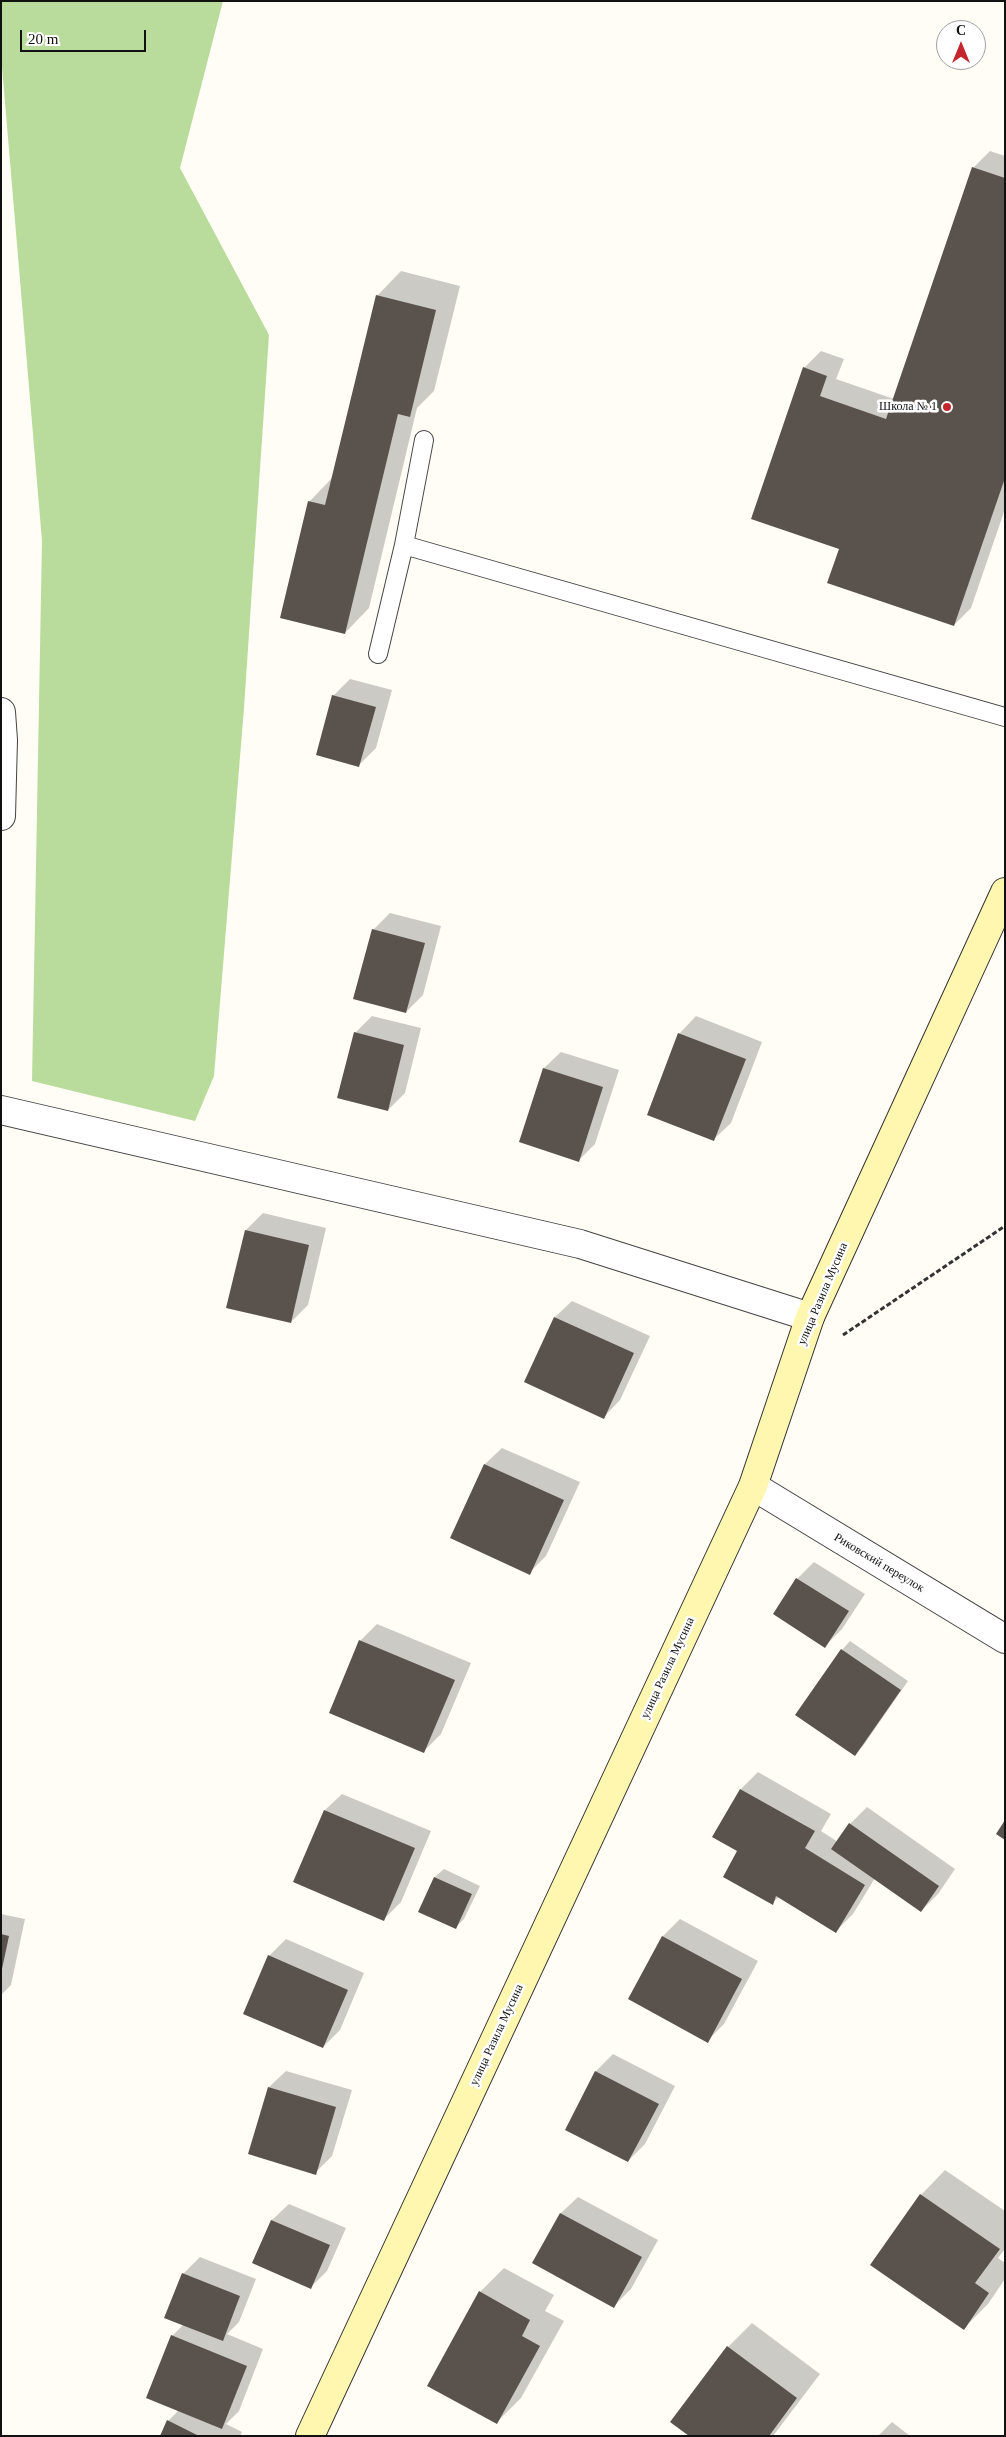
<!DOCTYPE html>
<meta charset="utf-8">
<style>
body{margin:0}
#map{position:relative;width:1006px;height:2437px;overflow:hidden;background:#fffdf5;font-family:"Times New Roman",serif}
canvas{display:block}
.frame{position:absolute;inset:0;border:2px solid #111;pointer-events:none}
.north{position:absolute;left:936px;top:20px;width:50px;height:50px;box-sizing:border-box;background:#fff;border:1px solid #a0a0a0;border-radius:50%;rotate:0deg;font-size:14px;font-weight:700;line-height:20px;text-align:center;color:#111}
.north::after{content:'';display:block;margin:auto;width:18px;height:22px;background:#c4262e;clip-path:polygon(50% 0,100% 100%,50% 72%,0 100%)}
.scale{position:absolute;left:20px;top:30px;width:126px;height:22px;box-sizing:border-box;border:2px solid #111;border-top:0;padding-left:6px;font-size:15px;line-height:18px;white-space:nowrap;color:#111;-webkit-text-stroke:4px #fff;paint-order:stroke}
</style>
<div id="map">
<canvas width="1006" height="2437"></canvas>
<div class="frame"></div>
<div class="north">С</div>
<div class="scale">20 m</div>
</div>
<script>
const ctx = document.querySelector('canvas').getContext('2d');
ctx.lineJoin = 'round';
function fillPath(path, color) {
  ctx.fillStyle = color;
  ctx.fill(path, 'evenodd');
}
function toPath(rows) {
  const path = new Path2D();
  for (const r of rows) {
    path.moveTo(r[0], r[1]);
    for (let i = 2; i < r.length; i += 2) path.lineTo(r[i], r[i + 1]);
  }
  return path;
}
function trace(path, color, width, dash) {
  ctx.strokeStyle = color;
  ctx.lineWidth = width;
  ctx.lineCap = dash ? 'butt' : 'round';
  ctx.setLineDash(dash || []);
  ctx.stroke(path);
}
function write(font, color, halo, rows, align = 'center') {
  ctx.font = font + ' "Times New Roman",serif';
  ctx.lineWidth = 5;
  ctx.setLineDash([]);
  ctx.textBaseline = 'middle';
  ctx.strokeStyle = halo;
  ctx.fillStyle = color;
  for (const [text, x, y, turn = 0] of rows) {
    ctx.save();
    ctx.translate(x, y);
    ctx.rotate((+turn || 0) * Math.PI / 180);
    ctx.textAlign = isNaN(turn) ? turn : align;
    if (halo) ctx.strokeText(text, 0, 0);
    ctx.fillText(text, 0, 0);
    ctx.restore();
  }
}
fillPath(toPath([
 [1,1,223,1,180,168,269,335,244,708,214,1076,195,1121,32,1081,42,541,1,55]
]), '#b9dc9c');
fillPath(toPath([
 [990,151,1005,156,1005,509,971,608,954,625,840,548,804,368,821,351,844,359,836,379,894,399,973,168],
 [401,271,460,286,434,391,417,408,369,608,345,633,309,502,333,477,377,296],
 [350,679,392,690,376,748,359,765,333,696],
 [390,913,441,926,423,995,406,1012,373,930],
 [372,1016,421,1028,405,1093,388,1110,355,1033],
 [696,1016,762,1042,731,1123,714,1139,648,1114,680,1033],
 [561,1052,619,1070,595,1144,578,1161,544,1068],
 [263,1213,326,1228,308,1305,291,1322,228,1307,246,1230],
 [572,1301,650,1336,620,1400,604,1417,555,1317],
 [502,1448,580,1482,546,1556,529,1573,452,1538,485,1464],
 [814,1562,865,1594,842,1629,825,1646,797,1579],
 [377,1624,471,1663,441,1734,424,1751,360,1641],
 [850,1641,908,1681,863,1746,854,1754,842,1650],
 [758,1772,831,1814,821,1831,838,1842,850,1824,867,1807,955,1869,938,1894,921,1911,875,1878,853,1914,836,1931,779,1897,772,1903,739,1851,714,1837,741,1789],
 [342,1794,431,1831,401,1902,384,1919,295,1882,325,1810],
 [444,1869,480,1886,464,1919,456,1927,420,1911,435,1877],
 [1,1914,25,1919,11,1985,1,1995],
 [680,1919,758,1961,724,2024,707,2041,629,1998,663,1936],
 [286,1939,364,1973,340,2030,323,2047,269,1956],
 [613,2054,675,2086,645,2144,628,2161,566,2129,596,2071],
 [286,2071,352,2090,332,2156,315,2173,269,2087],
 [945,2170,1005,2211,1005,2249,998,2258,1005,2263,1005,2279,988,2304,963,2329,921,2195],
 [578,2197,658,2240,631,2289,614,2306,534,2262,561,2213],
 [289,2204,346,2228,327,2271,310,2288,254,2263,272,2220],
 [200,2257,256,2279,239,2322,227,2334,263,2349,239,2411,226,2424,242,2432,240,2436,161,2436,168,2421,179,2410,172,2336,184,2324,183,2274],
 [504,2268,554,2295,545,2311,564,2321,521,2398,497,2422,480,2292],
 [752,2323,820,2374,773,2436,691,2436,728,2347],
 [892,2422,910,2436,878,2436]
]), '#0003');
fillPath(toPath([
 [972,167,1005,178,1005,478,954,626,827,583,839,549,751,519,803,367,827,376,820,396,886,419],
 [376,295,436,310,410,417,398,414,345,634,280,618,308,501,325,505],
 [332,695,376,707,359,767,316,755],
 [372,929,425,943,406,1013,353,999],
 [354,1032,404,1045,388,1111,337,1098],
 [678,1033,746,1059,714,1141,647,1115],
 [543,1068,603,1087,579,1162,519,1142],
 [245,1230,309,1245,291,1323,226,1308],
 [554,1317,634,1353,604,1419,524,1382],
 [484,1464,564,1500,530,1575,450,1538],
 [796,1578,849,1611,825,1648,773,1614],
 [359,1640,455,1680,424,1753,329,1713],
 [841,1649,901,1690,855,1756,795,1715],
 [740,1789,815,1831,805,1848,865,1885,836,1933,776,1896,773,1905,723,1877,737,1851,712,1837],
 [324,1810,415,1848,384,1921,293,1882],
 [1005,1820,1005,1840,996,1834],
 [849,1823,939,1886,921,1912,831,1849],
 [434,1877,472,1894,456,1929,418,1912],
 [1,1934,9,1936,2,1969,1,1969],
 [662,1936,742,1979,708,2043,628,1999],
 [268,1955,348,1990,323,2048,243,2014],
 [595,2071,659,2104,628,2162,565,2130],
 [268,2087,336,2107,316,2175,248,2154],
 [920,2194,1000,2249,975,2283,989,2293,964,2330,870,2265],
 [560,2213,642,2257,614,2308,532,2263],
 [271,2220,330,2245,311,2289,252,2263],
 [182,2273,240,2296,223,2341,164,2318],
 [479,2291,530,2320,522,2336,540,2346,497,2424,427,2386],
 [171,2335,247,2366,222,2429,146,2398],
 [727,2346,797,2398,769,2436,689,2436,670,2422],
 [167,2420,199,2436,160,2436]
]), '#5a524d');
const lane = toPath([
 [424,440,404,545,1005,717],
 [378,654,404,545]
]);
const street = toPath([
 [1,712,3,740,1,816],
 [1,1110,580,1244,810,1317],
 [753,1486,1005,1639]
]);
const secondary = toPath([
 [310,2436,753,1486,810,1317,1005,892]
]);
trace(lane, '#444', 20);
trace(street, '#444', 30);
trace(secondary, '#333', 30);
trace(toPath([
 [843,1335,1005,1226]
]), '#333', 3, [5, 2.5]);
trace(lane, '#fff', 18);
trace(street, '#fff', 28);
trace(secondary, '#fff6b0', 28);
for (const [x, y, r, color] of [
 [947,407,5,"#c4262e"]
]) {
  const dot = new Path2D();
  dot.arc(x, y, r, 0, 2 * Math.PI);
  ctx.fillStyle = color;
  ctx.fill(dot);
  trace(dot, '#fff', 2);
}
write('12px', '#111', '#fff', [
 ["Школа № 1",937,407]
], 'right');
write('12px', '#111', '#fff', [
 ["улица Разила Мусина",823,1294,-67],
 ["Риковский переулок",879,1563,31],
 ["улица Разила Мусина",668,1668,-65],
 ["улица Разила Мусина",497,2035,-65]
]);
</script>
